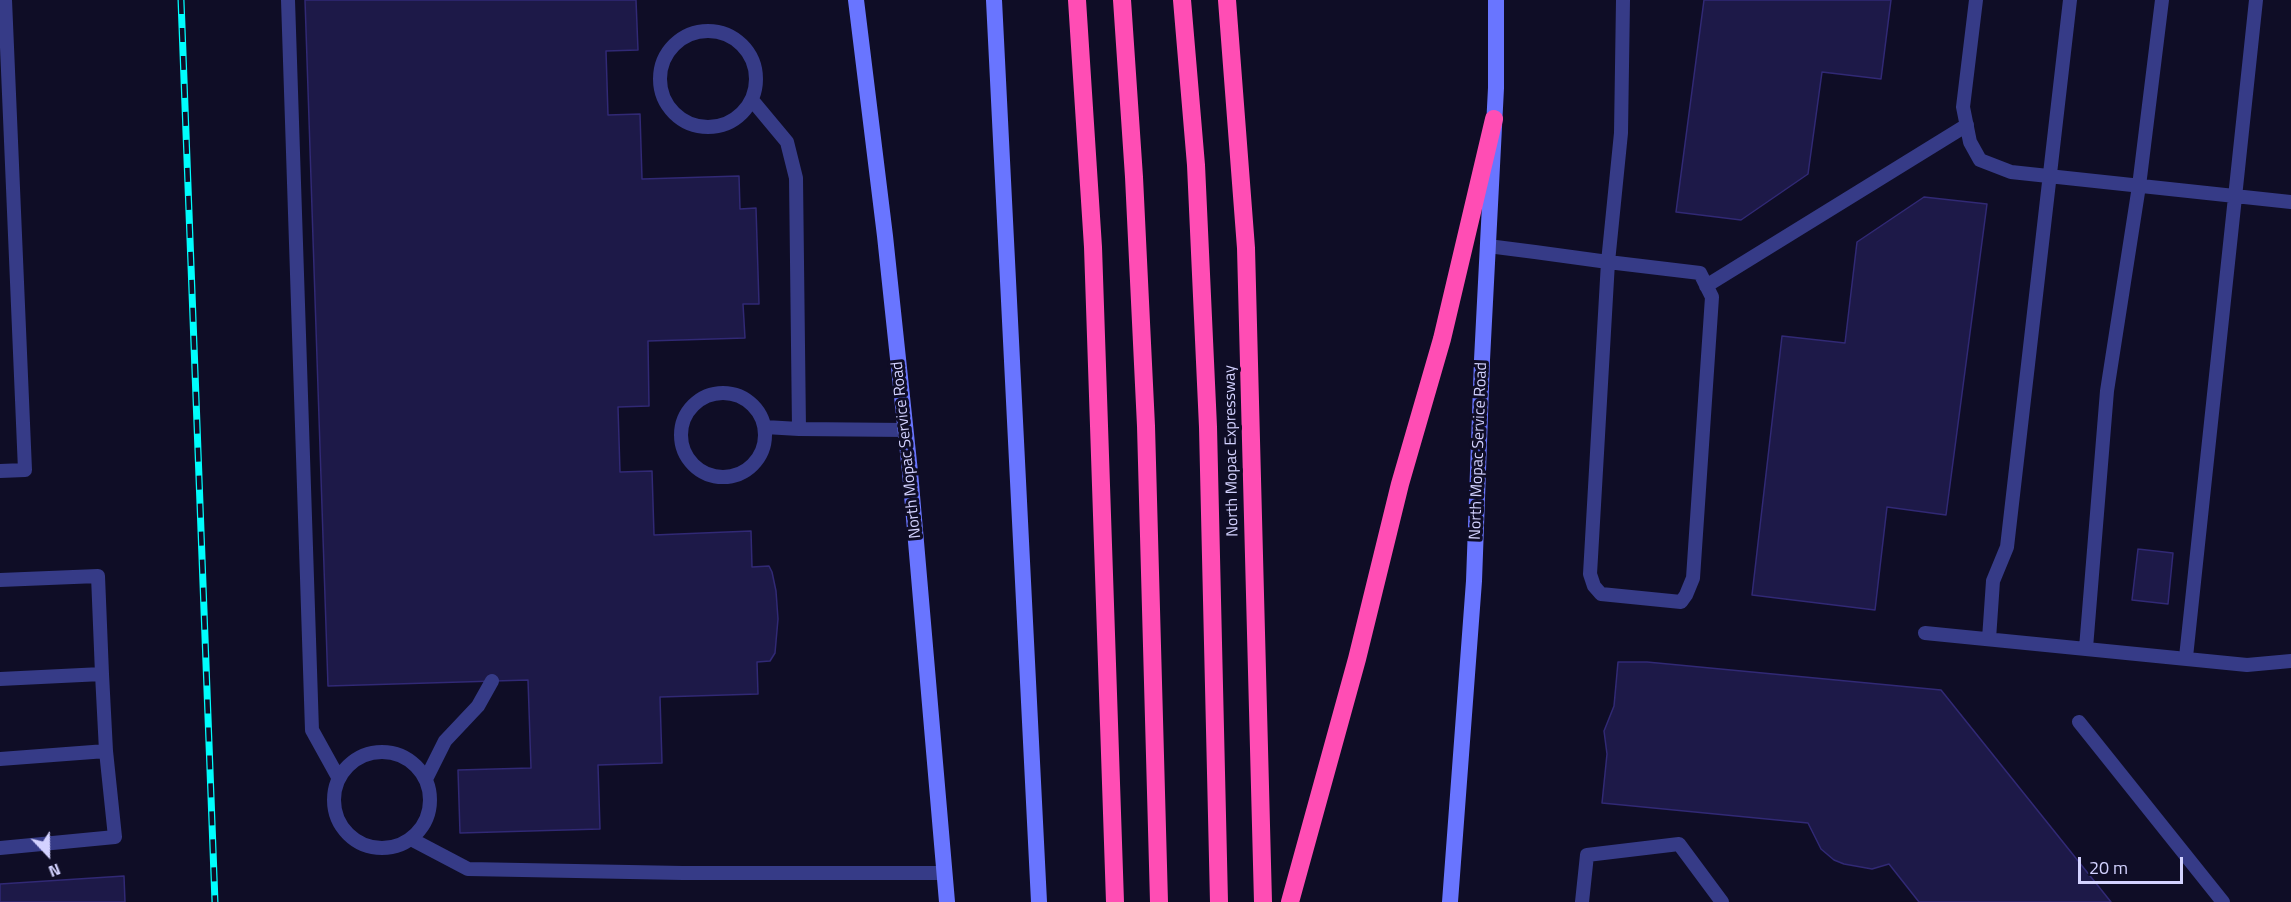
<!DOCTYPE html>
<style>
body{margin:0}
#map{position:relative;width:2291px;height:902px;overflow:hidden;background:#0f0d26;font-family:"Titillium Web",sans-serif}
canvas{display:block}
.north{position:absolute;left:18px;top:824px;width:60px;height:60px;-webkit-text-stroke:4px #0f0d26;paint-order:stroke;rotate:158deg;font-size:16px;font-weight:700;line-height:24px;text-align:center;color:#d3d2ff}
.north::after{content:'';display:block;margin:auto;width:21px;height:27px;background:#d3d2ff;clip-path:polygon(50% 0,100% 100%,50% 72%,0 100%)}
.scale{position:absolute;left:2078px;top:857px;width:105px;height:27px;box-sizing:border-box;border:3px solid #d3d2ff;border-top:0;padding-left:8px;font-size:18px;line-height:21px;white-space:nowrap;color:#d3d2ff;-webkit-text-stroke:4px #0f0d26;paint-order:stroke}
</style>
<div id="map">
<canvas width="2291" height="902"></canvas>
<div class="north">N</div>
<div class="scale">20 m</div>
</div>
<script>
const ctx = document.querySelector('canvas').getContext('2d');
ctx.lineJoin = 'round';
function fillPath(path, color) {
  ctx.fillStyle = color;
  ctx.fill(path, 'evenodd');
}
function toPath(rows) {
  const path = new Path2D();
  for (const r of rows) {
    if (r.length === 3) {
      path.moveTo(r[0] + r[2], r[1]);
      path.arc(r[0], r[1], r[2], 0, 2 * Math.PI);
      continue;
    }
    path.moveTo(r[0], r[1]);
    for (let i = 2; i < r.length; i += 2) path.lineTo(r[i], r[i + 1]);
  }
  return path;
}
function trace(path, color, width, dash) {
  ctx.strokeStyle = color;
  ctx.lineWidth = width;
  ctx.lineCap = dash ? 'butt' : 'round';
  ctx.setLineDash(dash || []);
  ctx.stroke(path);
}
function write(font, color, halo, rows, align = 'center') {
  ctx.font = font + ' "Titillium Web",sans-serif';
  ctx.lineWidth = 6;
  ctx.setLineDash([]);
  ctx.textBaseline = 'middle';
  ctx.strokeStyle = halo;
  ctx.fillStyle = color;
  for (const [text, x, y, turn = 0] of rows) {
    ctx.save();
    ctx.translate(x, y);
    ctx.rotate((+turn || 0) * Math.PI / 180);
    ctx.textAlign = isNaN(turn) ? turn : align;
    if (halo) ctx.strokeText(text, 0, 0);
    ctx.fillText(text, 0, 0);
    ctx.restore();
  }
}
const building = toPath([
 [305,0,636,0,638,50,606,51,608,115,640,114,642,179,739,176,740,209,756,208,759,304,743,304,745,338,648,341,649,406,618,407,620,472,652,471,654,535,751,531,752,567,769,566,772,572,776,591,778,619,775,653,770,661,757,662,758,694,660,697,662,763,598,765,600,829,460,833,458,770,531,768,528,680,328,686,305,0],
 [1704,0,1891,0,1881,79,1822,72,1808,174,1741,220,1676,212,1704,0],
 [1924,197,1987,204,1946,515,1887,507,1875,610,1752,595,1782,336,1845,343,1857,242,1924,197],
 [2138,549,2173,553,2168,604,2132,600,2138,549],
 [1618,662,1647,662,1941,690,2111,902,1919,902,1889,864,1872,869,1844,864,1834,860,1821,849,1808,823,1602,803,1607,754,1604,731,1614,706,1618,662],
 [124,876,125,902,0,902,0,884,124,876]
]);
fillPath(building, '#1d1948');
trace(building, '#312975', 1.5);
trace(toPath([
 [288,0,312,730,338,777],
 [1976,0,1963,107,1970,142,1980,160,2011,172,2291,202],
 [708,79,48],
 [752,100,787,142,796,178,799,429,906,430],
 [1488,246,1535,252,1608,262,1700,273,1712,297,1693,578,1686,595,1681,602,1601,594,1594,586,1590,574,1608,262,1621,133,1623,0],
 [1706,286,1967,125],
 [723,435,42],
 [765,427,799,429],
 [0,471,25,470,5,0],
 [0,580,98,576,102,674],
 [1925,633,2247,665,2291,661],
 [1989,639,1993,581,2007,547,2070,0],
 [2086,648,2107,391,2139,186,2162,0],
 [2186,657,2256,0],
 [0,679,102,674,106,751,0,759],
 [2079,722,2223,902],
 [382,800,48],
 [426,779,445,741,478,706,492,681],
 [411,839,468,869,683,873,944,873],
 [0,848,115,837,106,751],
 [1582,902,1587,855,1679,844,1722,902]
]), '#363b87', 14);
trace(toPath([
 [856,0,885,236,910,472,947,902],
 [994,0,1039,902],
 [1450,902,1474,581,1482,360,1496,88,1496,0]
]), '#6975ff', 16);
trace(toPath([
 [1077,0,1093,247,1115,902],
 [1122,0,1134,177,1146,426,1159,902],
 [1182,0,1196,165,1208,427,1219,902],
 [1227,0,1246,248,1263,902],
 [1290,902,1357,659,1400,484,1442,339,1494,119]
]), '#ff4db4', 18);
const rail = toPath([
 [181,0,215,902]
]);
trace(rail, '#00fdfd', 7);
trace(rail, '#0f0d26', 4.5, [14]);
write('16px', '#d3d2ff', '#0f0d26', [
 ["North Mopac Service Road",907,450,-96],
 ["North Mopac Expressway",1232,451,-91],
 ["North Mopac Service Road",1479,451,-88]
]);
</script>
